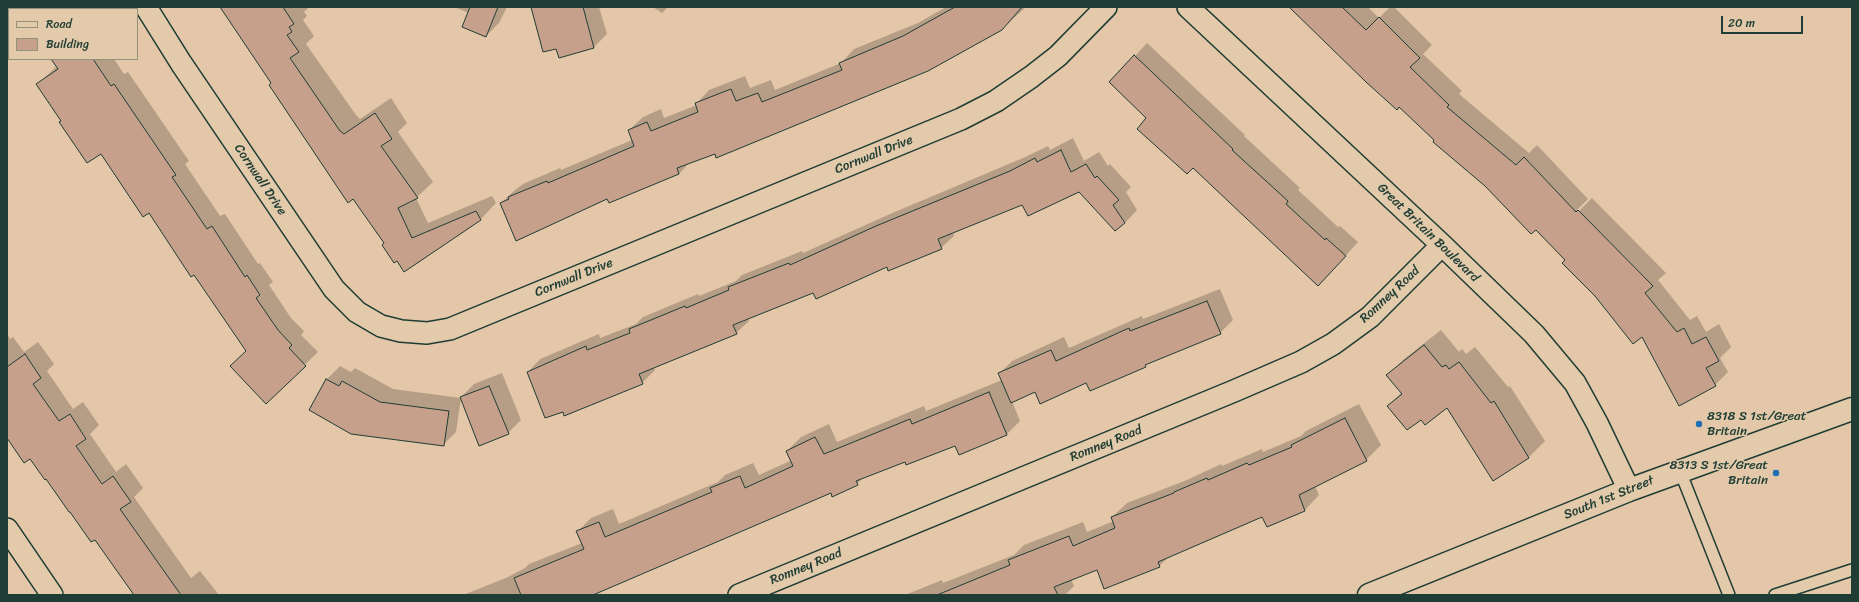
<!DOCTYPE html>
<style>
body{margin:0}
#map{position:relative;width:1859px;height:602px;overflow:hidden;background:#e4c6a8;font-family:Sriracha,sans-serif}
canvas{display:block}
.frame{position:absolute;inset:0;border:8px solid #1f3d34;pointer-events:none}
.legend{position:absolute;left:8px;top:8px;width:130px;height:52px;box-sizing:border-box;background:#e2caaa;border:1px solid #94927b;margin:0;padding:5px 7px;list-style:none;font-size:12px;color:#1f3d34}
.legend li{display:flex;align-items:center;gap:8px;height:20px}
.legend b{width:20px;border:1px solid #94927b}
.scale{position:absolute;left:1721px;top:16px;width:82px;height:18px;box-sizing:border-box;border:2px solid #1f3d34;border-top:0;padding-left:5px;font-size:12px;line-height:14px;white-space:nowrap;color:#1f3d34;-webkit-text-stroke:3px #e2caaa;paint-order:stroke}
</style>
<div id="map">
<canvas width="1859" height="602"></canvas>
<div class="frame"></div>
<ul class="legend">
<li><b style="height:5px;background:#e2caaa"></b>Road</li>
<li><b style="height:11px;background:#c6a08b"></b>Building</li>
</ul>
<div class="scale">20 m</div>
</div>
<script>
const ctx = document.querySelector('canvas').getContext('2d');
ctx.lineJoin = 'round';
function fillPath(path, color) {
  ctx.fillStyle = color;
  ctx.fill(path, 'evenodd');
}
function toPath(rows) {
  const path = new Path2D();
  for (const r of rows) {
    path.moveTo(r[0], r[1]);
    for (let i = 2; i < r.length; i += 2) path.lineTo(r[i], r[i + 1]);
  }
  return path;
}
function trace(path, color, width, dash) {
  ctx.strokeStyle = color;
  ctx.lineWidth = width;
  ctx.lineCap = dash ? 'butt' : 'round';
  ctx.setLineDash(dash || []);
  ctx.stroke(path);
}
function write(font, color, halo, rows, align = 'center') {
  ctx.font = font + ' Sriracha,sans-serif';
  ctx.lineWidth = 3;
  ctx.setLineDash([]);
  ctx.textBaseline = 'middle';
  ctx.strokeStyle = halo;
  ctx.fillStyle = color;
  for (const [text, x, y, turn = 0] of rows) {
    ctx.save();
    ctx.translate(x, y);
    ctx.rotate((+turn || 0) * Math.PI / 180);
    ctx.textAlign = isNaN(turn) ? turn : align;
    if (halo) ctx.strokeText(text, 0, 0);
    ctx.fillText(text, 0, 0);
    ctx.restore();
  }
}
fillPath(toPath([
 [7,7,80,7,81,9,9,9,9,13],
 [220,7,309,7,304,12,307,16,303,20,314,36,306,44,356,115,360,119,391,98,407,123,398,132,433,182,416,198,428,223,492,196,496,203,481,219,405,271,272,83,223,8],
 [454,7,507,7,499,23,486,36,469,13],
 [532,7,599,7,607,34,594,47,560,57,557,47],
 [653,7,668,7,662,13],
 [946,7,1026,7,1002,29,715,153,690,162,679,174,607,198,517,240,501,203,515,190,523,184,560,168,561,170,632,140,629,130,643,117,661,109,664,118,697,105,696,104,709,90,745,76,750,88,771,80,775,90,841,63,854,49,918,23],
 [1290,7,1368,7,1379,18,1390,7,1394,7,1432,45,1423,54,1462,91,1459,94,1529,153,1537,145,1588,199,1574,213,1576,214,1592,198,1666,273,1658,280,1690,320,1697,316,1706,332,1719,324,1731,347,1720,358,1728,372,1715,385,1642,335,1536,229,1436,140],
 [1147,43,1245,135,1244,136,1300,188,1298,190,1338,227,1340,226,1358,242,1331,272,1148,117,1135,56],
 [52,59,114,59,124,74,128,72,189,161,185,164,220,216,225,214,258,264,260,263,273,282,269,285,291,318,304,331,301,335,318,352,266,402,247,351,194,273,149,212,101,152,62,121,38,84,57,66],
 [1073,138,1084,161,1099,152,1108,166,1110,164,1131,187,1126,192,1137,210,1125,223,1079,190,1022,204,953,232,954,236,941,248,813,291,748,318,749,321,736,333,654,367,655,370,642,383,563,411,528,372,540,359,599,334,600,338,636,324,643,317,698,294,699,296,736,281,742,275,802,251,803,253,890,214,1023,158,1048,146,1050,150],
 [1220,289,1233,320,1220,333,1150,362,1145,366,1087,382,1035,391,1012,401,1020,421,1006,435,955,445,905,460,864,477,857,484,832,492,591,595,463,595,506,578,525,568,529,564,582,543,578,531,591,518,613,509,619,524,718,482,725,475,753,463,759,475,792,460,787,451,801,437,829,424,837,442,924,406,926,411,1002,380,999,374,1012,361,1064,337,1069,348,1142,316,1143,319],
 [1441,330,1459,352,1462,349,1466,354,1475,347,1508,387,1510,386,1545,441,1529,457,1493,479,1447,407,1421,419,1388,406,1402,392,1388,375,1404,359],
 [7,334,10,339,13,337,24,352,38,342,54,364,47,371,73,409,83,402,99,425,90,434,116,472,126,464,143,488,134,497,191,578,200,571,219,595,135,595,95,539,30,458,7,436],
 [340,366,351,372,355,368,393,389,461,398,456,432,443,445,310,410,327,379],
 [502,373,521,420,508,433,461,397,474,384],
 [1359,404,1381,445,1366,460,1315,486,1319,495,1305,510,1267,525,1263,515,1170,556,1159,566,1097,569,1071,579,1074,586,1065,595,905,595,942,580,943,583,1014,555,1024,545,1083,522,1087,532,1114,521,1112,517,1127,503,1187,480,1221,464,1222,466,1262,449,1263,452,1301,436,1306,431]
]), '#0003');
const building = toPath([
 [220,7,283,7,294,24,289,27,292,32,287,35,299,52,290,58,340,131,344,134,375,113,392,139,381,146,418,198,398,208,412,238,476,211,481,220,404,272,397,261,394,263,382,245,384,243,353,199,348,203,269,85,271,83,220,7],
 [470,7,498,7,486,37,462,27,470,7],
 [531,7,583,7,594,48,559,58,556,49,543,52,531,7],
 [955,7,1022,7,1002,30,928,71,716,158,715,154,677,168,679,174,609,203,607,199,516,241,500,203,509,199,508,197,547,181,548,183,634,146,628,130,647,122,651,131,698,112,695,103,731,89,736,101,758,93,762,102,842,70,839,63,903,36,955,7],
 [1289,7,1342,7,1366,30,1379,17,1420,58,1410,67,1449,105,1447,107,1516,165,1524,157,1576,212,1578,210,1653,286,1645,293,1677,332,1684,328,1692,344,1706,337,1719,361,1706,368,1716,386,1679,406,1642,337,1633,344,1595,296,1562,263,1565,260,1536,230,1531,234,1485,186,1433,142,1434,140,1399,107,1397,110,1366,82,1289,7],
 [1134,55,1233,149,1232,150,1288,201,1286,204,1325,240,1326,238,1346,256,1318,286,1193,168,1187,174,1137,129,1146,118,1109,82,1134,55],
 [51,59,93,59,111,86,114,84,176,175,172,177,207,229,212,226,245,277,247,275,260,295,256,298,278,330,292,345,289,348,306,366,266,404,230,366,246,351,194,275,191,277,149,213,143,217,101,154,87,163,59,122,61,121,36,84,58,69,51,59],
 [1061,150,1071,172,1086,164,1095,178,1097,176,1119,200,1113,205,1125,223,1115,231,1079,192,1028,216,1022,205,938,239,942,249,888,271,887,267,816,299,813,293,733,325,737,334,639,374,643,384,564,416,563,412,545,418,527,372,586,346,587,350,630,333,629,329,685,306,686,308,729,290,728,287,789,263,790,265,876,226,1010,171,1035,158,1037,162,1061,150],
 [1207,301,1221,334,1145,365,1146,367,1090,391,1086,383,1040,404,1035,392,1011,403,998,373,1051,350,1056,361,1129,328,1130,331,1207,301],
 [1424,345,1442,367,1446,365,1449,369,1459,362,1491,403,1494,401,1529,458,1493,481,1447,408,1425,425,1421,420,1407,430,1387,406,1402,394,1386,375,1424,345],
 [25,354,41,378,33,384,59,421,70,414,86,439,76,446,102,484,113,476,131,502,120,509,181,595,134,595,95,540,91,542,70,512,69,512,46,479,45,480,30,459,24,463,7,438,7,367,25,354],
 [326,379,339,386,342,381,380,402,449,411,444,446,351,434,309,410,326,379],
 [489,386,509,434,479,446,460,397,489,386],
 [989,392,1007,435,959,455,955,446,906,465,905,462,856,481,858,485,832,497,831,493,593,595,521,595,514,578,584,549,576,531,599,522,605,537,712,492,710,488,740,476,745,488,793,466,786,451,815,437,824,454,910,419,912,424,989,392],
 [1345,418,1367,461,1299,495,1305,511,1267,527,1262,517,1158,562,1160,567,1104,589,1097,570,1054,587,1058,595,937,595,1010,565,1008,560,1069,536,1073,546,1115,528,1111,517,1174,493,1174,492,1207,478,1208,480,1247,463,1249,465,1292,447,1291,445,1345,418]
]);
fillPath(building, '#c6a08b');
trace(building, '#1f3d34', 1);
const service = toPath([
 [1680,471,1729,595],
 [1775,595,1852,570]
]);
const minor = toPath([
 [146,7,181,63,334,289,357,312,381,326,401,331,427,333,450,329,961,119,996,101,1031,77,1058,56,1106,7],
 [1188,7,1442,245,1534,334,1575,383,1597,423,1629,490],
 [7,529,52,595],
 [739,595,1234,391,1301,362,1333,344,1370,317,1442,245]
]);
const secondary = toPath([
 [1369,595,1629,490,1852,409]
]);
trace(service, '#1f3d34', 14);
trace(minor, '#1f3d34', 24);
trace(secondary, '#1f3d34', 25);
trace(service, '#e2caaa', 11);
trace(minor, '#e2caaa', 21);
trace(secondary, '#e2caaa', 22);
for (const [x, y, r, color] of [
 [1699,424,4,"#1f6fb2"],
 [1776,473,4,"#1f6fb2"]
]) {
  const dot = new Path2D();
  dot.arc(x, y, r, 0, 2 * Math.PI);
  ctx.fillStyle = color;
  ctx.fill(dot);
  trace(dot, '#e2caaa', 1.5);
}
write('13px', '#1f3d34', '#e2caaa', [
 ["Cornwall Drive",874,155,-22],
 ["Cornwall Drive",260,180,56],
 ["Great Britain Boulevard",1428,233,44],
 ["Cornwall Drive",574,278,-22],
 ["Romney Road",1390,295,-43],
 ["Romney Road",1106,444,-22],
 ["South 1st Street",1609,498,-22],
 ["Romney Road",806,567,-22]
]);
write('13px', '#1f3d34', '#e2caaa', [
 ["8318 S 1st/Great",1707,417],
 ["Britain",1707,432],
 ["8313 S 1st/Great",1768,466,"right"],
 ["Britain",1768,481,"right"]
], 'left');
</script>
